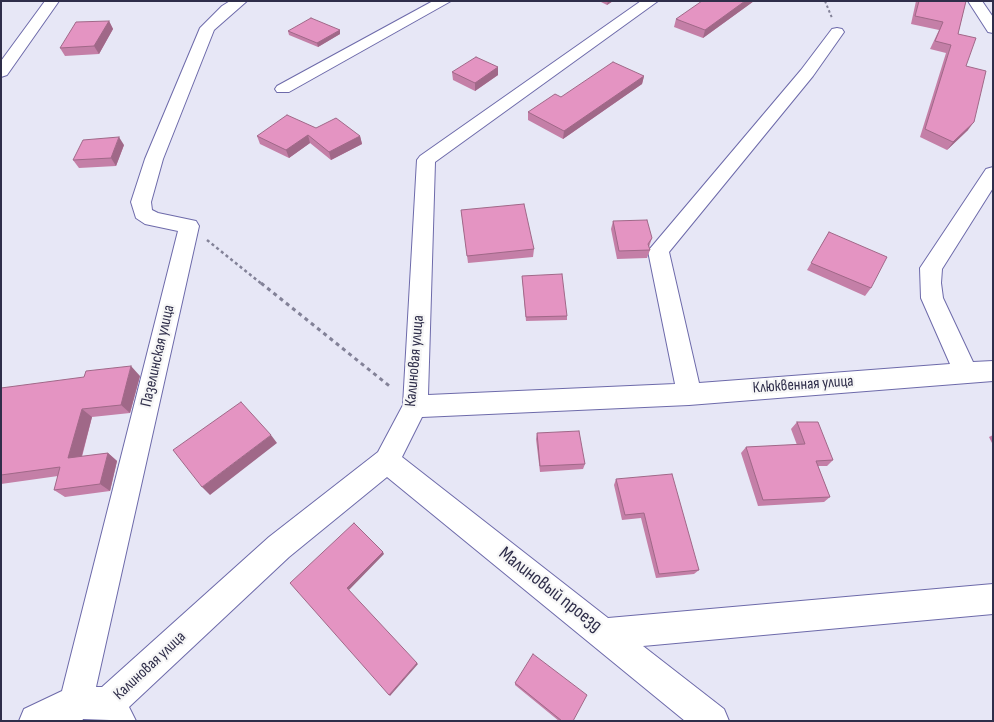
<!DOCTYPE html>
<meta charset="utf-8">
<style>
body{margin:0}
#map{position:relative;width:994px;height:722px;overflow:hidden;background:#e7e7f6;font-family:"Sofia Sans Condensed",sans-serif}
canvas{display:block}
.frame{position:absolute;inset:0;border:2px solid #2f2e4a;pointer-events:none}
</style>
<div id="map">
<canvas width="994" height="722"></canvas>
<div class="frame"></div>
</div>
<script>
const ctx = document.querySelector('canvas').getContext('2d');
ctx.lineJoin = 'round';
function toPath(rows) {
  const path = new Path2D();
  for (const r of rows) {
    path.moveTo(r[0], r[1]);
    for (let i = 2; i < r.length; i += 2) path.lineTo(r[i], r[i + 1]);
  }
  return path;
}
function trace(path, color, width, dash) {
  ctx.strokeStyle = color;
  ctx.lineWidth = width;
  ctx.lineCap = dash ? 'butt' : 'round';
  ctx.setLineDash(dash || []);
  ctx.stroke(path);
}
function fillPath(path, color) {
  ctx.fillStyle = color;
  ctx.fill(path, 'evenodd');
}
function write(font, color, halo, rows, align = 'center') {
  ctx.font = font + ' "Sofia Sans Condensed",sans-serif';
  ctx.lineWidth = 4.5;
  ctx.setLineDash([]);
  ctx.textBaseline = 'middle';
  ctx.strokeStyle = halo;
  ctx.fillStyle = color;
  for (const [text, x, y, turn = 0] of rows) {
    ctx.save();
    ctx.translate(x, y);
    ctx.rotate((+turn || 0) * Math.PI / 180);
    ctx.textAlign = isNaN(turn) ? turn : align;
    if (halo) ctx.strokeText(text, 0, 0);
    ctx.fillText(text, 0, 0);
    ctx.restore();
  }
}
const minor = toPath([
 [45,1,59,1,7,75,1,77,1,61,45,1],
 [230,1,247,1,214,30,163,159,151,202,152,210,158,213,196,221,199,226,96,687,102,687,269,537,378,452,403,405,417,160,420,156,641,1,658,1,435,162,428,395,675,384,648,251,801,70,832,29,837,28,842,29,844,32,813,76,669,252,699,383,950,364,921,298,920,268,986,169,993,167,993,188,942,269,941,283,943,298,973,362,993,361,993,381,689,405,422,417,402,457,608,618,993,584,993,614,643,646,724,709,729,721,685,721,387,477,289,557,129,707,136,721,83,719,82,721,19,721,24,709,62,691,178,231,145,224,136,218,131,202,145,159,200,28,222,6,230,1],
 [433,1,451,1,289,92,277,92,275,89,277,86,433,1],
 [968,1,982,1,993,17,993,33,988,32,968,1]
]);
trace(minor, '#6d6aaa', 2);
trace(toPath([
 [825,1,832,18]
]), '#838298', 2, [2.5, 2.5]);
trace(toPath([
 [207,240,263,285]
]), '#838298', 2.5, [3, 3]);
trace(toPath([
 [261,283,392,388]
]), '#838298', 3, [4, 4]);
fillPath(minor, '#fff');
fillPath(toPath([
 [599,1,613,1,607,5],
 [754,1,703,38,674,27,676,19],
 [916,1,966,1,958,34,966,66,968,130,947,150,920,137,946,53,930,49,939,30,911,24],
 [109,21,113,29,99,54,65,56,60,48],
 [340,30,340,34,318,47,289,35,288,31],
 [498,67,498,75,475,91,453,80,452,72],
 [644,76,642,84,563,139,528,120,528,112,561,97],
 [316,128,360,136,362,144,331,160,310,143,289,158,260,144,257,136],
 [124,145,116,166,79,168,73,160],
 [461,210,534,249,533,257,468,263],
 [613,221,652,238,649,247,650,250,647,258,617,259,611,229],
 [829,232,871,288,865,296,807,270],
 [522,276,567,316,567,320,526,321],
 [140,376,130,413,92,417,82,457,108,453,117,461,110,491,65,497,54,490,58,476,1,484,1,388],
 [797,422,833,460,827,466,818,466,830,497,824,502,758,506,741,453,746,447,797,445,791,429],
 [537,433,585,464,583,469,540,472,536,439],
 [993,435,993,445,989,437],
 [616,479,699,570,694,574,656,578,641,518,622,520,614,485],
 [515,683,573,721,559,721,515,685]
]), '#c47fa7');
fillPath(toPath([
 [608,1,613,1,607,5],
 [745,1,754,1,703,38,705,30],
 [109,21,113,29,99,54,94,46],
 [340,30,340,34,318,47,317,43],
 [498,67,498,75,475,91,475,83],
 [644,76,642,84,563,139,564,131],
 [974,122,968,130,947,150,953,142],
 [308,135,310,143,289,158,286,150],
 [360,136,362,144,331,160,329,152],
 [119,137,124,145,116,166,111,158],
 [131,366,140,376,130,413,121,405],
 [82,409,92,417,79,466,68,458],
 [271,435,277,443,210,495,202,487],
 [108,453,117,461,110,491,100,484],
 [383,552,384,554,349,590,347,588],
 [417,663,418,664,390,696,389,695]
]), '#a06888');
const building = toPath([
 [702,1,745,1,705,30,676,19,702,1],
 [919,1,966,1,958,34,976,38,966,66,986,71,974,122,953,142,925,129,951,45,935,41,943,22,915,16,919,1],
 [311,18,340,30,317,43,288,31,311,18],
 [109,21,94,46,60,48,76,22,109,21],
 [476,57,498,67,475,83,452,72,476,57],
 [613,62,644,76,564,131,528,112,555,94,561,97,613,62],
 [287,115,316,128,336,118,360,136,329,152,308,135,286,150,257,136,287,115],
 [119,137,111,158,73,160,83,140,119,137],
 [524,204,534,249,467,256,461,210,524,204],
 [647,220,652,238,648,244,650,250,619,251,613,221,647,220],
 [829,232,887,257,871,288,811,263,829,232],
 [562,274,567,316,526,317,522,276,562,274],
 [131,366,121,405,82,409,68,458,108,453,100,484,54,490,60,467,1,475,1,388,84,377,86,371,131,366],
 [241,402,271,435,202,487,173,450,241,402],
 [797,422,818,422,833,460,816,461,830,497,763,500,746,447,805,444,797,422],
 [579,431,585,464,540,466,537,433,579,431],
 [672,474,699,570,659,574,644,513,625,515,616,479,672,474],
 [354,523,383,552,347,588,417,663,389,695,290,583,354,523],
 [533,654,587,695,573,721,562,721,515,683,533,654]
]);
fillPath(building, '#e494c2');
trace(building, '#a06888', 1);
write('16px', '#2f2e4a', '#f6f6f6', [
 ["Пазелинская улица",158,356,-77],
 ["Калиновая улица",415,361,-85],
 ["Клюквенная улица",803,385,-4],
 ["Калиновая улица",150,666,-43]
]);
write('19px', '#2f2e4a', '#f6f6f6', [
 ["Малиновый проезд",550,590,38]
]);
</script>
